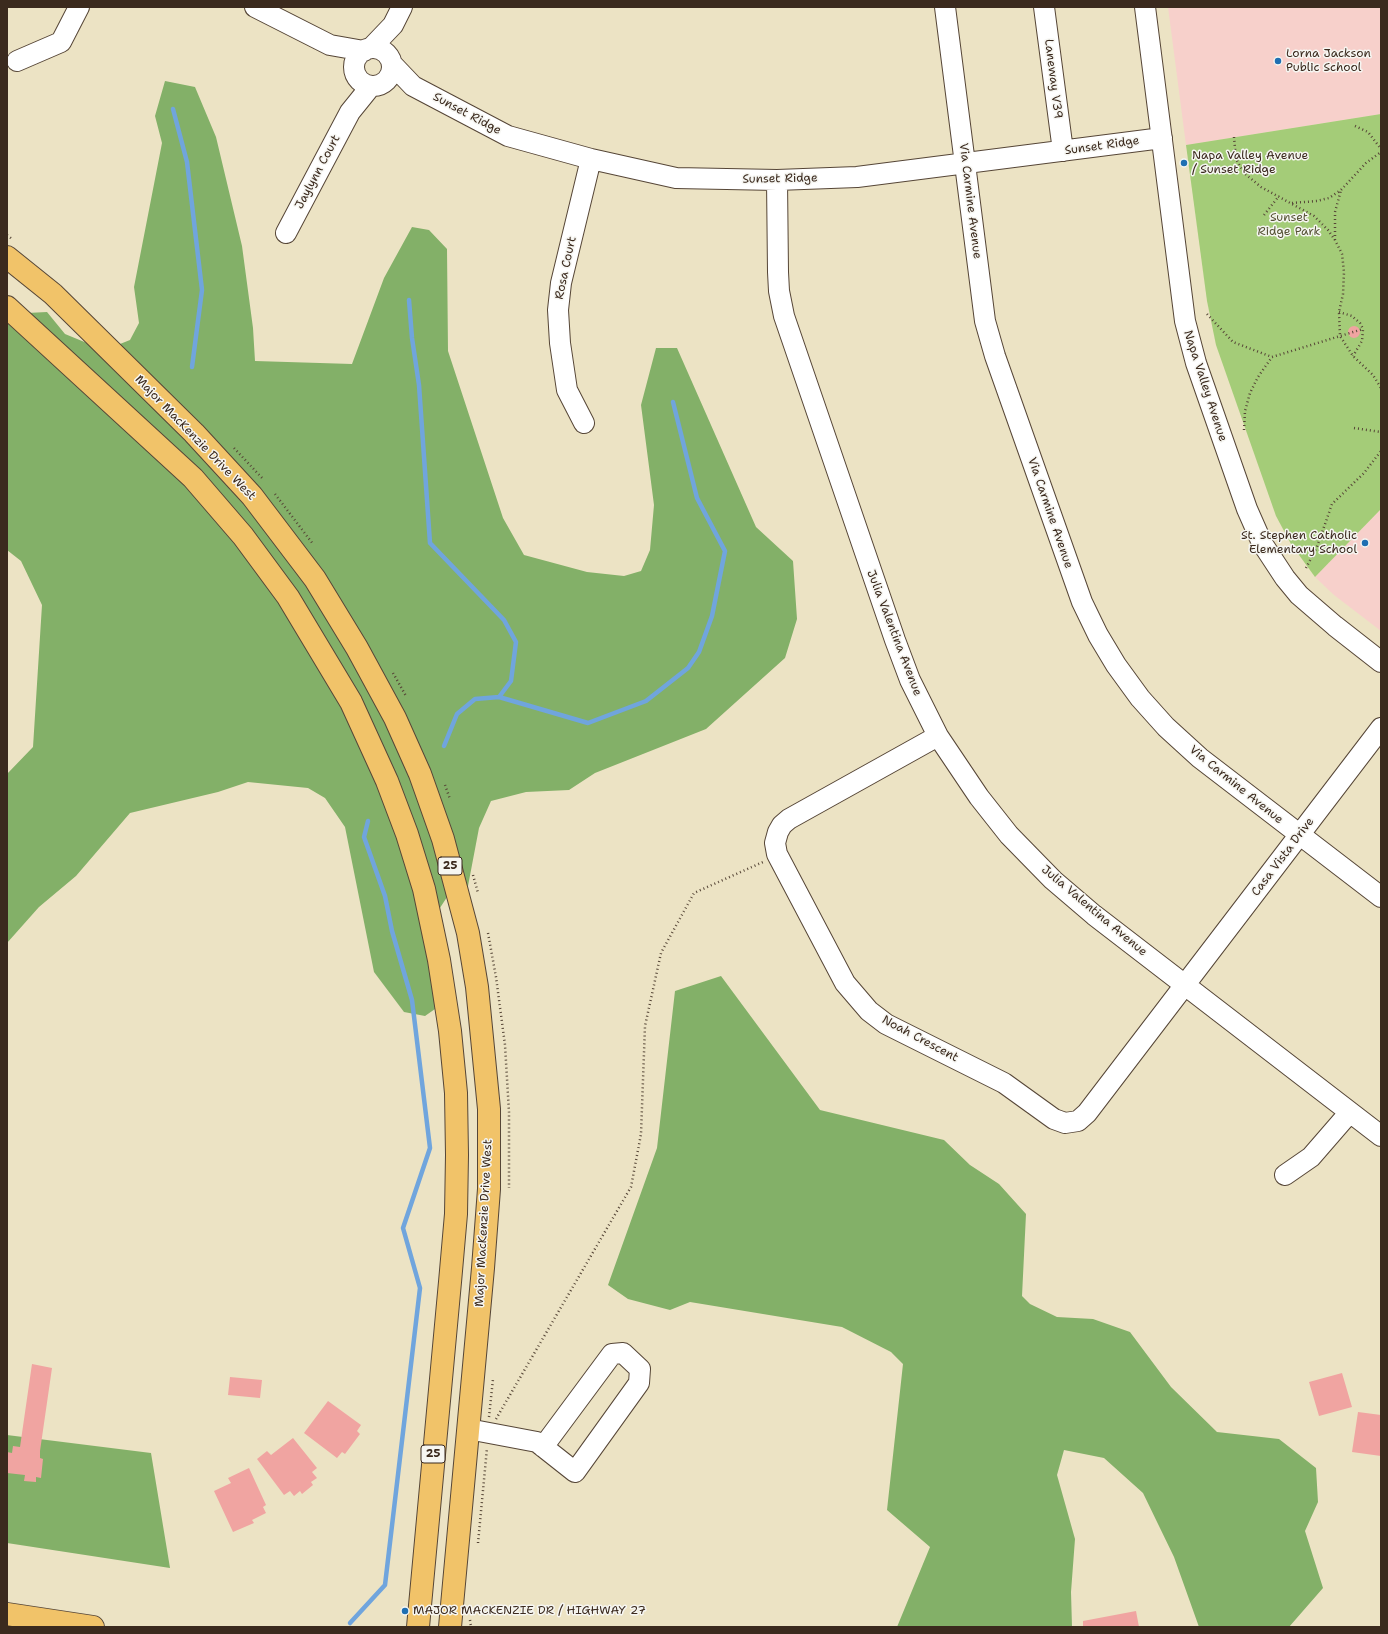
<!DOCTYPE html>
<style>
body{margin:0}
#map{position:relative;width:1388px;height:1634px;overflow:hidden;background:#ece3c4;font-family:"Shantell Sans",sans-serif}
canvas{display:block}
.frame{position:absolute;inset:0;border:8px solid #3b2a1e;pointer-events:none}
</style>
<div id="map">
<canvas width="1388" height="1634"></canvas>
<div class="frame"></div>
</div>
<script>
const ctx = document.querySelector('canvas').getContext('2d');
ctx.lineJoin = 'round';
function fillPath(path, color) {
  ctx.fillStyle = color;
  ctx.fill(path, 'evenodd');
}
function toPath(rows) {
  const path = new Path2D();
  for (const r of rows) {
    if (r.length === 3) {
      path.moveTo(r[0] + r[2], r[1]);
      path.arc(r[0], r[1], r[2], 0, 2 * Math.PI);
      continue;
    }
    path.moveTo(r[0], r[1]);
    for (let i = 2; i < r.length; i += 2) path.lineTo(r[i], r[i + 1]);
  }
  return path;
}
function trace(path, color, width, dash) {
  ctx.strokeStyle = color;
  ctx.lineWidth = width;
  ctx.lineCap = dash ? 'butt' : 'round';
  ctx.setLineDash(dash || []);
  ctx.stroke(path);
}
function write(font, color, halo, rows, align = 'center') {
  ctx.font = font + ' "Shantell Sans",sans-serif';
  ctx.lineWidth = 3;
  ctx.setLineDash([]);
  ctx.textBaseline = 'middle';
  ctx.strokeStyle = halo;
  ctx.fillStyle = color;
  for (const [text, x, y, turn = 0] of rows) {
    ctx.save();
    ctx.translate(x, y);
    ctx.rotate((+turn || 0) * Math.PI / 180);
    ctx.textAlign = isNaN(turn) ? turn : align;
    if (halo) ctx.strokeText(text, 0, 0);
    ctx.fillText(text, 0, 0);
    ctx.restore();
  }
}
fillPath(toPath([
 [1168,7,1381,7,1381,114,1186,145],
 [1381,509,1381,631,1334,595,1315,577]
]), '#f7d0cb');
fillPath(toPath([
 [1381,114,1381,509,1315,577,1291,544,1276,516,1216,345,1207,301,1186,145]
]), '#a4cc78');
fillPath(toPath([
 [165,81,195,87,216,137,242,246,253,328,255,361,352,364,384,278,412,227,429,230,447,249,448,351,503,518,524,555,587,572,624,576,641,571,650,550,654,505,641,405,656,348,677,348,756,527,793,561,797,619,785,658,706,729,595,773,569,790,526,792,491,801,479,828,468,886,449,894,436,914,429,953,435,1009,425,1016,404,1012,374,972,345,827,325,798,308,788,248,782,218,792,130,813,76,876,39,907,7,943,7,774,33,747,42,605,21,561,7,550,7,314,47,312,65,334,99,348,110,348,130,340,139,323,134,287,162,143,155,116],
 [721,976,820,1110,944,1140,970,1165,999,1184,1026,1214,1022,1296,1030,1304,1057,1317,1093,1319,1130,1332,1171,1387,1217,1432,1279,1439,1316,1468,1318,1502,1305,1531,1323,1588,1289,1627,1199,1627,1174,1557,1143,1493,1104,1458,1064,1450,1057,1475,1075,1539,1071,1592,1072,1627,897,1627,930,1547,887,1510,903,1364,891,1352,842,1327,690,1302,670,1310,628,1299,608,1285,657,1148,675,991],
 [7,1435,151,1453,170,1568,7,1543]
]), '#83b068');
trace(toPath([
 [173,109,187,162,202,290,192,367],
 [409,300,412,338,419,385,430,543,504,620,516,642,511,681,499,697],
 [444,746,457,714,475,699,499,697,588,723,646,701,688,668,699,652,712,616,725,551,697,498,673,402],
 [350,1623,385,1585,420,1288,403,1228,430,1148,412,1000,392,931,385,896,364,837,368,821]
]), '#70a5dd', 4.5);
fillPath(toPath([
 [1354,332,6],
 [32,1364,52,1368,40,1451,40,1458,43,1459,41,1478,36,1477,36,1482,24,1481,25,1475,7,1473,7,1452,12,1453,13,1446,20,1447],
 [1342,1373,1352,1407,1319,1416,1309,1382],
 [230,1377,262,1380,260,1398,228,1395],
 [328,1401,361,1425,357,1431,360,1434,345,1454,342,1452,337,1458,304,1433],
 [1358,1412,1381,1415,1381,1456,1352,1452],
 [293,1438,317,1468,312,1472,317,1478,311,1482,313,1485,302,1494,300,1491,294,1496,290,1491,284,1495,257,1459,267,1451,271,1455],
 [249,1468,266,1505,263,1507,266,1513,252,1520,254,1523,233,1532,214,1491,231,1483,228,1478],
 [1136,1611,1139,1627,1083,1627,1083,1621]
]), '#f0a4a1');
const minor = toPath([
 [255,7,330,45,364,51],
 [945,7,985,321,995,356,1082,602,1098,635,1116,665,1140,698,1166,727,1200,758,1381,897],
 [1044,7,1063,151],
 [1145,7,1185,321,1196,363,1247,509,1262,543,1285,578,1299,595,1335,626,1381,662],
 [371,48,393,25,402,7],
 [373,67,19],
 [17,61,61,42,79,7],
 [392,64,413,86,508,136,591,159,676,178,777,180,857,177,1162,138],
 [777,180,778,272,779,291,784,316,895,640,910,680,938,736,979,797,1009,835,1053,880,1094,915,1381,1136],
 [286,233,350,112,371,86],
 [584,423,567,390,560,343,558,310,561,283,591,159],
 [938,736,789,819,782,825,778,832,775,843,777,854,845,983,869,1011,886,1024,1004,1083,1054,1119,1065,1123,1078,1121,1087,1113,1381,728],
 [1285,1175,1311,1157,1350,1112],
 [468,1429,537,1442,575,1472,639,1383,640,1369,623,1353,612,1354,543,1447]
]);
const major = toPath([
 [7,257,53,294,194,433,252,496,315,579,357,648,395,718,420,774,443,839,468,933,477,987,489,1109,489,1189,483,1268,450,1627],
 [7,307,193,478,243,536,288,597,351,702,387,781,407,834,424,889,439,960,450,1031,456,1093,457,1155,456,1214,450,1282,418,1627],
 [7,1614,93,1627]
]);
trace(minor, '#564637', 22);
trace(major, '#564637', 24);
trace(toPath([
 [1355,126,1368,132,1381,149],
 [1234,137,1236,159,1244,173,1261,187,1314,216,1328,230,1335,240,1342,254,1344,272,1343,294,1339,312,1340,336,1353,356,1373,375,1381,388],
 [1292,203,1317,201,1329,198,1341,190,1366,163,1381,152],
 [1264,215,1279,196],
 [7,235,12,239],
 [1335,240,1335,212,1341,190],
 [1339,312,1352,316,1360,323,1363,329,1362,341,1353,356],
 [1207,314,1233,342,1272,357,1363,329],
 [1354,428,1381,432],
 [1244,430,1245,411,1250,393,1258,377,1272,357],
 [234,448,263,479],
 [275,494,313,544],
 [1306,568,1317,547,1332,504,1364,473,1381,451],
 [393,673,406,696],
 [445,785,450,799],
 [473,875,478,893],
 [488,933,496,977,505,1045,509,1112,509,1188],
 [489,1417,493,1379],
 [496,1419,631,1187,641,1134,645,1026,661,953,694,893,763,862],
 [478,1543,487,1448],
 [470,1620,471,1627]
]), '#564637', 2.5, [1, 3]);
trace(minor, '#fff', 20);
trace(major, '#f1c369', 22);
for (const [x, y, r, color] of [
 [1278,61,4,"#1f6fb2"],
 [1184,163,4,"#1f6fb2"],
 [1365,543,4,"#1f6fb2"],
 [405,1611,4,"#1f6fb2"]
]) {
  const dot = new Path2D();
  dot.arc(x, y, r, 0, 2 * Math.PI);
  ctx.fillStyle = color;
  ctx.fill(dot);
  trace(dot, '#f6f6f2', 1.5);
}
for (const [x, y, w] of [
 [450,866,24],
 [433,1454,24]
]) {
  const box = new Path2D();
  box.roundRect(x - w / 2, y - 9, w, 18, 3);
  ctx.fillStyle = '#f6f6f2';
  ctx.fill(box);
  trace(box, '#3b2a1e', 1);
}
write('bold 11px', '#3b2a1e', null, [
 ["25",450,866],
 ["25",433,1454]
]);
write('12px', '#3b2a1e', '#f6f6f2', [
 ["Lorna Jackson",1286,54],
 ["Public School",1286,68],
 ["Napa Valley Avenue",1192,156],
 ["/ Sunset Ridge",1192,170],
 ["St. Stephen Catholic",1357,536,"right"],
 ["Elementary School",1357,550,"right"],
 ["MAJOR MACKENZIE DR / HIGHWAY 27",413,1611]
], 'left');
write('12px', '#3b2a1e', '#f6f6f2', [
 ["Laneway V39",1053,79,83],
 ["Sunset Ridge",467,114,28],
 ["Sunset Ridge",1102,146,-8],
 ["Jaylynn Court",318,172,-62],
 ["Sunset Ridge",780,179,-1],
 ["Via Carmine Avenue",970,201,83],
 ["Rosa Court",566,268,-78],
 ["Napa Valley Avenue",1205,386,72],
 ["Major MacKenzie Drive West",195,438,46],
 ["Via Carmine Avenue",1050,513,71],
 ["Julia Valentina Avenue",894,633,69],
 ["Via Carmine Avenue",1236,785,39],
 ["Casa Vista Drive",1283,857,-53],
 ["Julia Valentina Avenue",1094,911,40],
 ["Noah Crescent",920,1039,28],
 ["Major MacKenzie Drive West",484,1223,-87]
]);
write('12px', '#555234', '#f6f6f2', [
 ["Sunset",1289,218],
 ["Ridge Park",1289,232]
]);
</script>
